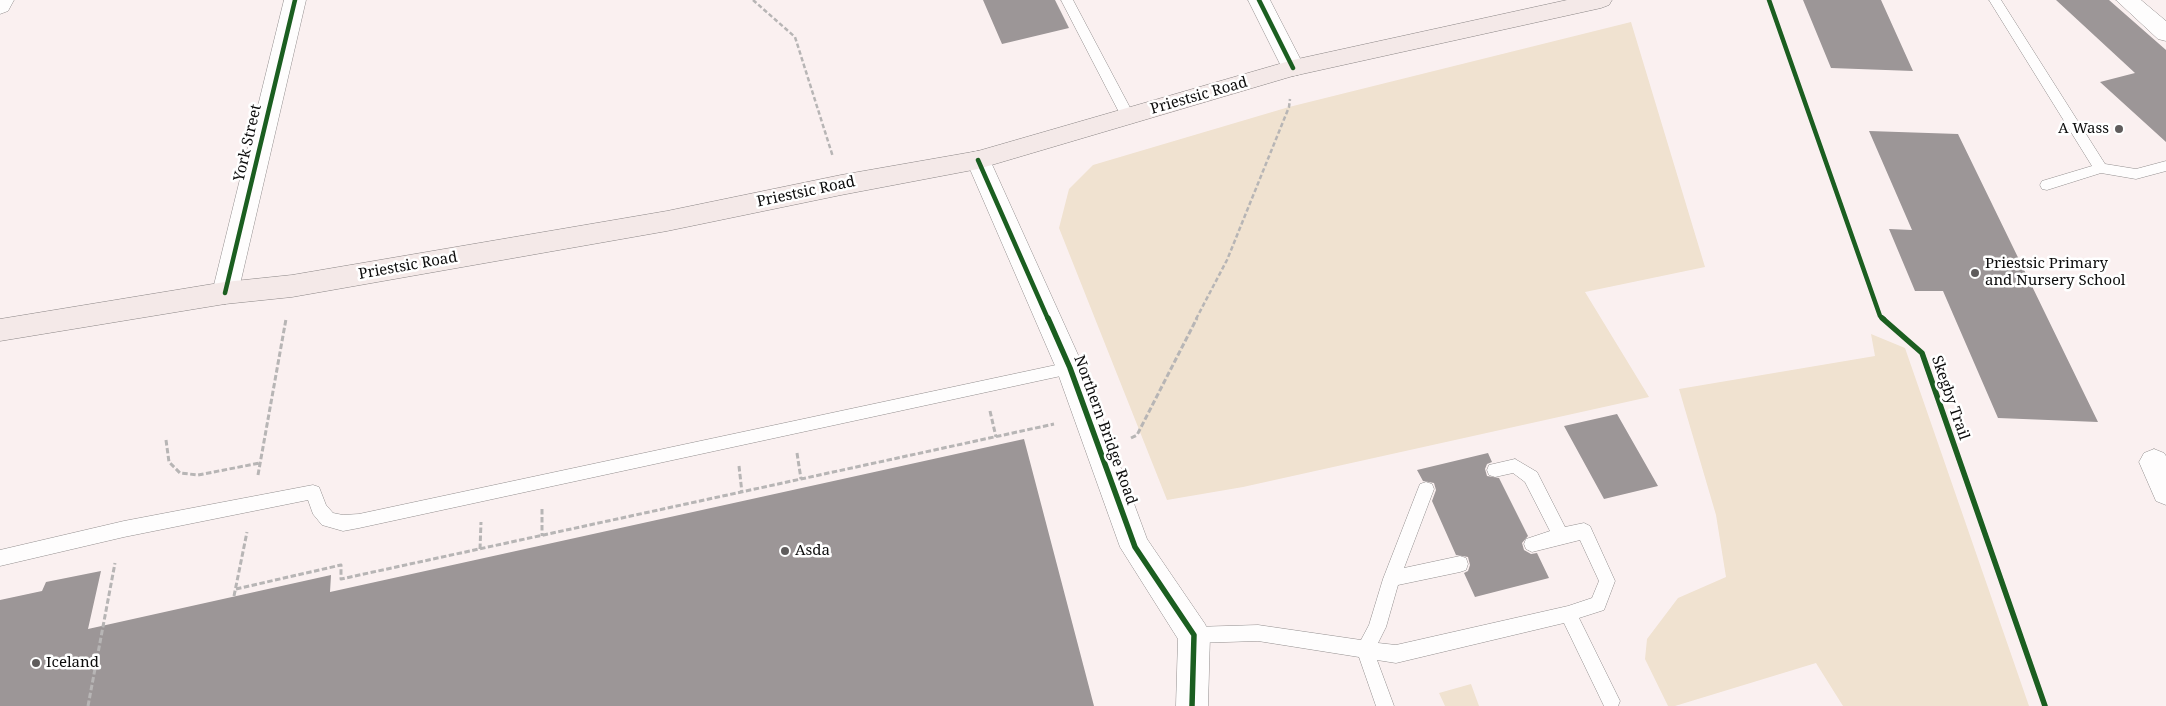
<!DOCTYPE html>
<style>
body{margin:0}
canvas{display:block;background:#faf0f0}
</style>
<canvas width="2166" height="706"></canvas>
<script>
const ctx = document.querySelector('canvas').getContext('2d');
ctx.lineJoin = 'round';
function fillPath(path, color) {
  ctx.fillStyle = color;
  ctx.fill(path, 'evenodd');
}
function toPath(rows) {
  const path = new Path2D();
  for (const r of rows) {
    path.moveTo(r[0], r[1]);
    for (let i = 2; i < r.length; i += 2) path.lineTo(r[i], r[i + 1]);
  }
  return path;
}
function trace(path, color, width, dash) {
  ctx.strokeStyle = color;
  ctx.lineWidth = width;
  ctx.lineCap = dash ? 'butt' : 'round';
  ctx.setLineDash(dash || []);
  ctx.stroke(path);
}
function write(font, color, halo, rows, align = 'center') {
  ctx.font = font + ' "Noto Serif",serif';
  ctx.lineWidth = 5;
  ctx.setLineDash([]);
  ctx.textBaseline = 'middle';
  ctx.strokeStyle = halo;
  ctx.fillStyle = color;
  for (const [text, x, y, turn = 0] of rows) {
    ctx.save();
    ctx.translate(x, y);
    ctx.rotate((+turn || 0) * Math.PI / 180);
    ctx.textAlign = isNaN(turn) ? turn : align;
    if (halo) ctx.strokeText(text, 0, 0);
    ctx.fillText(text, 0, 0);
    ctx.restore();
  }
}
fillPath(toPath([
 [1631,22,1705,267,1585,292,1649,397,1243,487,1167,500,1059,228,1069,189,1093,165,1289,107],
 [1871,334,1905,348,2029,706,1843,706,1816,663,1675,706,1668,706,1645,659,1647,639,1678,598,1726,577,1716,515,1679,389,1875,356],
 [1471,684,1479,706,1445,706,1439,693]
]), '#f0e2d0');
fillPath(toPath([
 [983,0,1055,0,1069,28,1002,44],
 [1803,0,1881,0,1913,71,1831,68],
 [2056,0,2109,0,2166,50,2166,142,2100,82,2135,73],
 [1869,131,1958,134,2098,422,1998,418,1943,291,1915,291,1889,229,1912,230],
 [1617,414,1658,486,1604,499,1564,426],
 [1024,439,1094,706,0,706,0,600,42,591,46,582,101,571,88,629,331,575,330,592],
 [1488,453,1492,462,1487,464,1485,469,1487,476,1499,478,1528,536,1522,543,1524,550,1531,554,1537,553,1549,578,1475,597,1464,573,1468,571,1470,565,1468,557,1456,555,1432,501,1436,490,1434,483,1423,481,1417,470]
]), '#9c9697');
const service = toPath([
 [1061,0,1073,0,1135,117,1133,120,1123,120,1061,0],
 [1989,0,2001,0,2105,164,2136,169,2166,161,2166,171,2136,179,2101,173,2047,190,2042,189,2040,185,2042,181,2092,166,1989,0],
 [1070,362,1075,363,1078,368,1075,373,1070,374,359,528,343,531,322,525,313,514,308,500,124,537,0,566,0,550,124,521,313,485,319,487,326,505,333,513,343,515,359,514,1070,362],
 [1515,459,1537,472,1565,527,1584,523,1590,526,1615,581,1604,610,1579,618,1617,695,1620,701,1618,706,1604,706,1564,623,1396,663,1377,660,1394,706,1376,706,1359,657,1258,641,1194,643,1188,641,1185,635,1188,629,1194,627,1258,625,1361,640,1369,625,1383,579,1418,489,1420,484,1426,482,1432,484,1434,489,1404,568,1460,556,1466,558,1468,564,1466,570,1460,572,1398,585,1386,627,1378,643,1396,645,1568,606,1592,598,1599,581,1580,540,1532,552,1526,549,1524,544,1526,539,1550,531,1525,482,1513,473,1495,477,1489,475,1487,470,1489,465,1515,459]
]);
const minor = toPath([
 [0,0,14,0,8,11,0,14,0,0],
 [284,0,306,0,238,293,234,301,225,304,216,301,212,293,284,0],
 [1248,0,1270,0,1305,68,1301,74,1293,76,1285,74,1248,0],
 [2116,0,2141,0,2166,21,2166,41,2158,39,2116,0],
 [2154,449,2164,453,2166,456,2166,505,2156,501,2139,462,2144,453,2154,449]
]);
const tertiary = toPath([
 [978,151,987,153,990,160,1084,368,1147,539,1205,624,1210,635,1208,706,1176,706,1178,639,1120,547,1056,368,966,160,969,153,978,151]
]);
const secondary = toPath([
 [1567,0,1612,0,1609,5,1601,8,1293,76,978,169,841,195,667,231,292,297,225,304,0,341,0,319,225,282,292,275,667,211,841,175,978,151,1293,60,1567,0]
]);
trace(service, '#938f8f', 1);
trace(minor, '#938f8f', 1);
trace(tertiary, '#938f8f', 1);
trace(secondary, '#8a8585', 1);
trace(toPath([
 [753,0,795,37,833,157],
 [1196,319,1227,260,1289,107,1290,99]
]), '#b7b5b5', 2.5, [4.5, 2.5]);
trace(toPath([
 [990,411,996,437],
 [1131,438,1137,435,1197,318],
 [166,440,169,462,180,473,198,475,260,463],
 [797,453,801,479],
 [739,466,742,493],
 [258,475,286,319],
 [542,509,542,536],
 [480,549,481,522],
 [236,589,341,565,341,579,1054,424],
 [234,596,247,532],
 [88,706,115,563]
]), '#b7b5b5', 3, [5.5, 2.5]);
fillPath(service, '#fefdfd');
fillPath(minor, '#fefdfd');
fillPath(tertiary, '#fefdfd');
fillPath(secondary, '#f4e9e8');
trace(toPath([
 [1259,0,1293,68],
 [1769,0,1880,316,1884,319],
 [978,160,1048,319],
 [225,293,295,0]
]), '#1b5e20', 4.5);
trace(toPath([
 [1048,318,1070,368,1135,547,1194,635,1192,706],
 [1882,318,1922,353,2045,706]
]), '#1b5e20', 5.5);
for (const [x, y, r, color] of [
 [2119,129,5,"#5f5c5c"],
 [1975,273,5,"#5f5c5c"],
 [785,551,5,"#5f5c5c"],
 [36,663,5,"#5f5c5c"]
]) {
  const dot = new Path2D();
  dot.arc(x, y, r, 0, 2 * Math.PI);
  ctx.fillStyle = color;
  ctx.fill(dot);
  trace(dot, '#fff', 2);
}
write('15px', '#0c0c0c', '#fff', [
 ["Priestsic Road",1199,96,-16],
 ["York Street",248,143,-77],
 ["Priestsic Road",806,192,-12],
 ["Priestsic Road",408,266,-10],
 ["Skegby Trail",1950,398,71],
 ["Northern Bridge Road",1105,430,70]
]);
write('15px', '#0c0c0c', '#fff', [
 ["A Wass",2109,129,"right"],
 ["Priestsic Primary",1985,264],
 ["and Nursery School",1985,281],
 ["Asda",795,551],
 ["Iceland",46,663]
], 'left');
</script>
